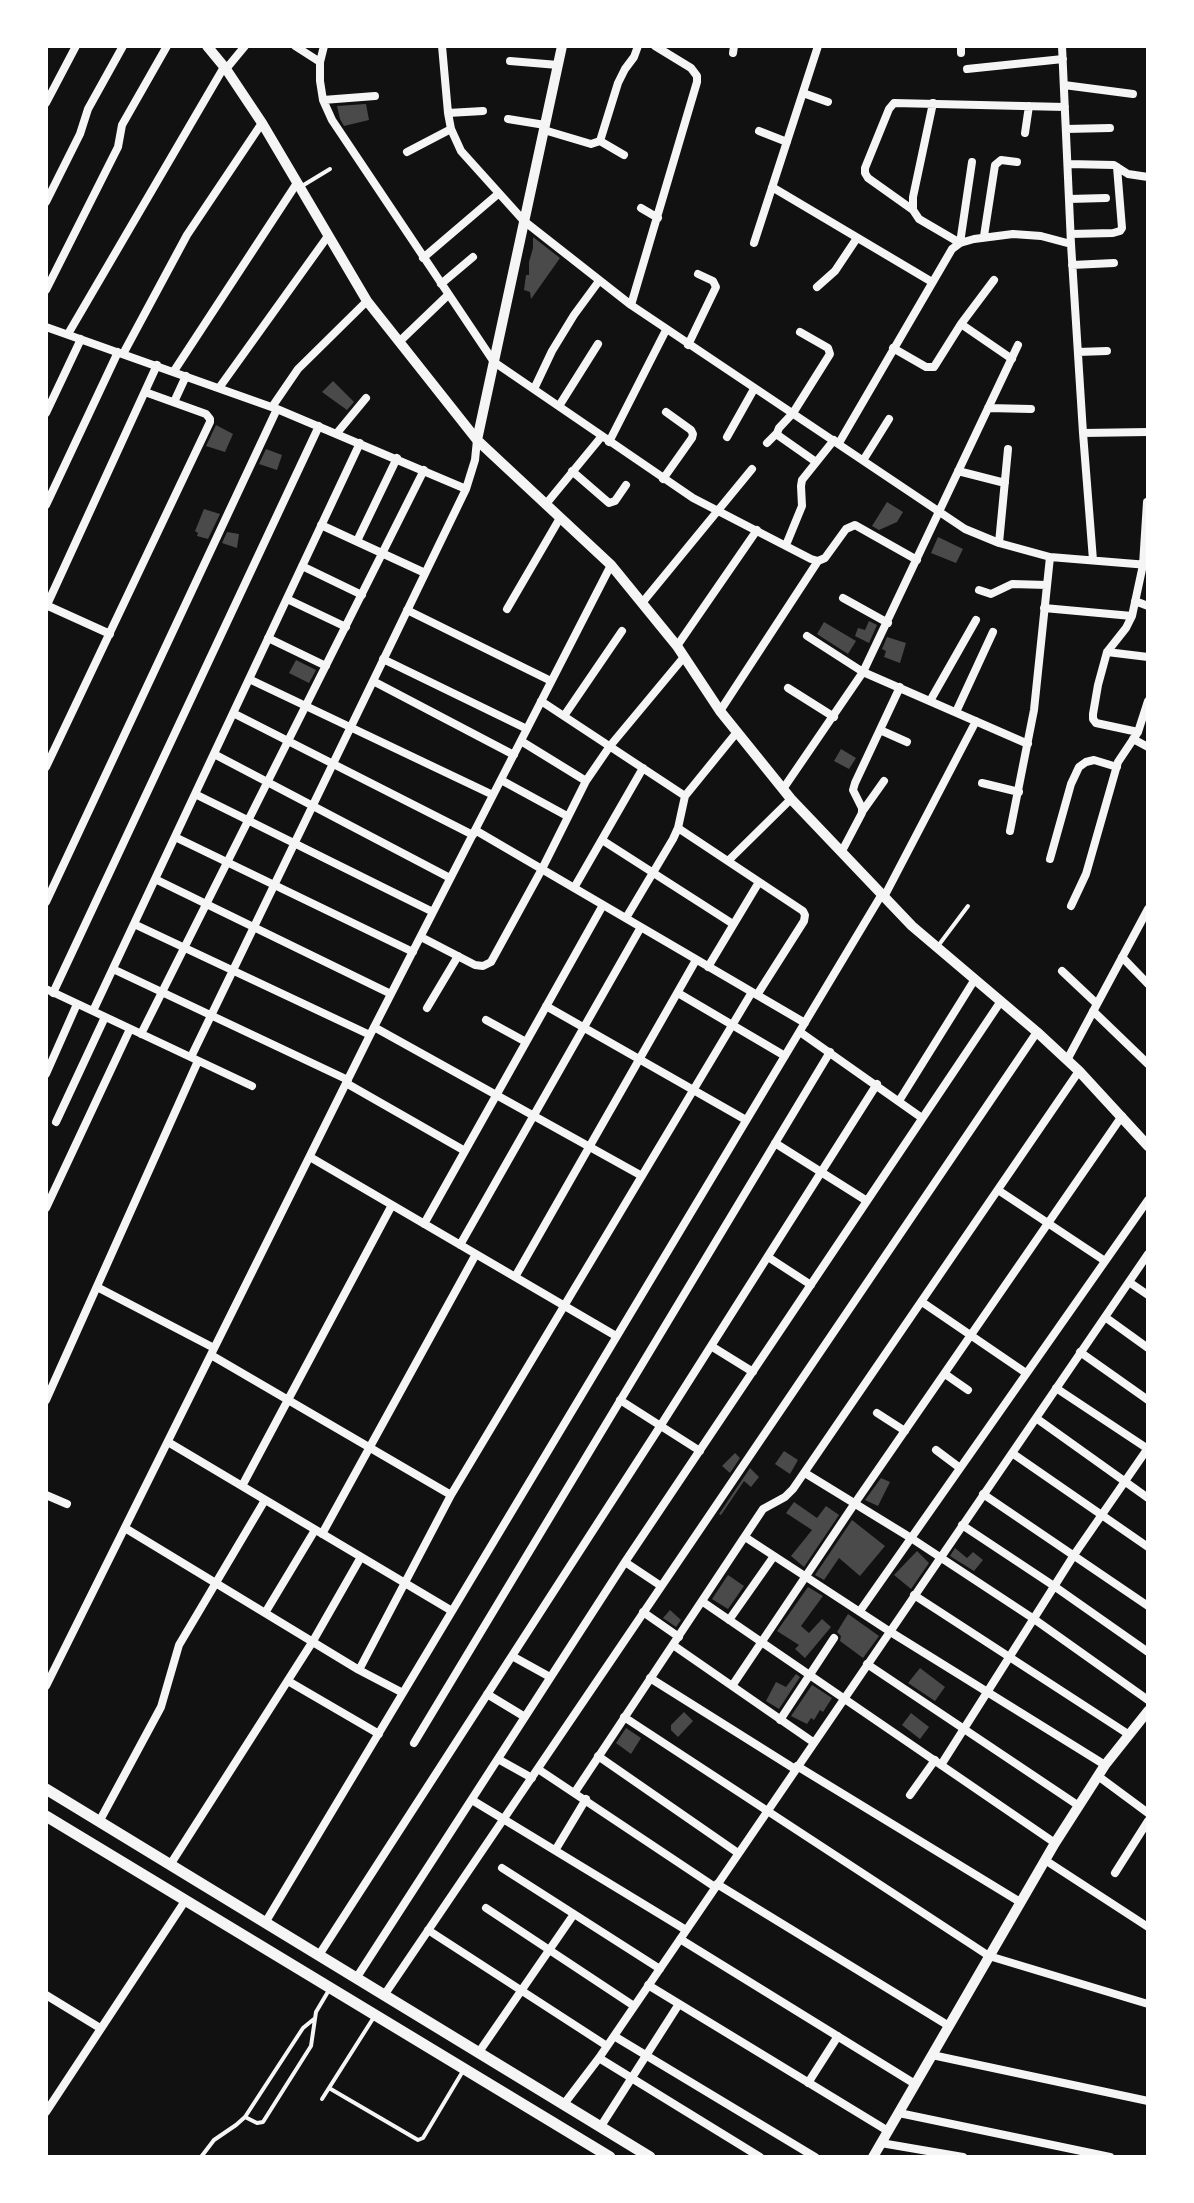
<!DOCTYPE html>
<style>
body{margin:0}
#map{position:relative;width:1194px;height:2203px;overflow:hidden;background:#111;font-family:"Fira Sans",sans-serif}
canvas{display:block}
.frame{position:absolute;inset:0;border:48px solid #fff;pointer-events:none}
</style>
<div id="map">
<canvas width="1194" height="2203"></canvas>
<div class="frame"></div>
</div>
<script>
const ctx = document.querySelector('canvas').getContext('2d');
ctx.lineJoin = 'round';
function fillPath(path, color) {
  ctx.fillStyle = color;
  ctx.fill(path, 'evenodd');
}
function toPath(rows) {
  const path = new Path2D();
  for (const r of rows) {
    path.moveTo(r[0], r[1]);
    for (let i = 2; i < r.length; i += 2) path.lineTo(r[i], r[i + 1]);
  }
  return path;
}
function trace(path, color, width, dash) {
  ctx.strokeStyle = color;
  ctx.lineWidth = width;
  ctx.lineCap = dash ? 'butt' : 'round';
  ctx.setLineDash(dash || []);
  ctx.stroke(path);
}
fillPath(toPath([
 [366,104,369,120,344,126,340,119,337,106],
 [533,237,560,258,531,299,530,292,524,290,526,275,529,275,529,262,533,248],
 [333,381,354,402,347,410,322,392],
 [216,425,233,434,225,452,206,446],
 [266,449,282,455,277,470,259,464],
 [887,502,903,512,897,522,879,530,872,526],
 [204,509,220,514,208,539,197,536,198,533,195,531],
 [227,532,239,534,237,548,222,543],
 [938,537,963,549,956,563,931,553],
 [869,621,877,625,869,643,855,636,858,628,865,630],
 [824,622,856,641,848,654,817,634],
 [887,637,906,643,900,663,884,657,886,651,882,649],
 [296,660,316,670,309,683,289,673],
 [841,749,856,758,849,769,834,761],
 [784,1451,798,1460,790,1474,775,1464],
 [735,1453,740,1458,730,1473,722,1466],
 [750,1468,759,1477,751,1487,744,1481,721,1515,719,1514],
 [881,1478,890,1482,878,1506,865,1500],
 [794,1502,817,1518,826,1506,839,1515,804,1567,791,1556,812,1530,786,1513],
 [852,1520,885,1546,860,1576,839,1558,824,1580,815,1575],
 [955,1548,967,1558,973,1552,983,1560,974,1571,950,1556],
 [917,1551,929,1563,911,1589,894,1575],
 [728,1575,744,1586,728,1609,712,1599],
 [808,1587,823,1596,801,1626,809,1633,822,1619,831,1627,805,1658,795,1649,799,1645,777,1631],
 [670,1610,681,1620,676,1627,663,1618],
 [848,1614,879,1636,863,1658,840,1641,841,1636,837,1632],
 [920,1668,945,1687,935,1701,908,1683],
 [796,1674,800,1677,779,1709,766,1701,776,1682,786,1687],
 [812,1685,832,1698,823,1712,820,1710,814,1720,811,1718,807,1724,791,1716],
 [684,1712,693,1721,678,1737,671,1730,671,1725],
 [911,1713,929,1727,920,1739,902,1725],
 [626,1728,641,1738,631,1754,616,1743]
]), '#4a4a4a');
trace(toPath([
 [302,186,330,169],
 [938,946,968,906],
 [329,2088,418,2140,423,2138,463,2071],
 [322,2099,374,2017],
 [245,2117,257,2123,263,2122,311,2046,316,2012,329,1990],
 [201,2157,214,2140,236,2125,245,2117,303,2028,314,2019]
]), '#f5f5f5', 4);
trace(toPath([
 [295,46,320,62],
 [324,46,320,62,320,81,323,100,332,120,494,362,693,498,811,559,818,561,825,558,846,529,855,525,917,560],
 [442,46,448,113,451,129,461,151,524,221,631,305,965,529,999,543,1050,557,1148,565],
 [961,46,961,53],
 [1062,46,1071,244,1083,433,1093,560],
 [733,53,734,46],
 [510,61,558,65],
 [226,69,245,46],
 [967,69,1063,59],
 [1064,85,1133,94],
 [803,93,828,102],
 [323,100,375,96],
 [46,103,76,46],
 [933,103,913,197,913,210,919,219,960,243,972,162],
 [448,113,483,111],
 [508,119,545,125],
 [1066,129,1110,128],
 [544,130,591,144,600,141,618,83,625,69,634,57,638,46],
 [759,131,787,142],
 [1025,133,1029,106],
 [600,141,624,155],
 [407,152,451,129],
 [1068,164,1114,165,1128,174,1148,177],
 [772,187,932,282],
 [1069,199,1106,198],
 [46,202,80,134,88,109,123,46],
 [641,208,658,218],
 [913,210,868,178,865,173,865,168,889,109,894,103,1065,107],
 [1071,234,1113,233,1120,231,1122,228,1117,167],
 [984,236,995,165,1001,160,1017,162],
 [754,243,818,46],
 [423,258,498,194],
 [1072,265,1114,263],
 [441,284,473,257],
 [817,287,835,271,857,238],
 [46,290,118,147,122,125,167,46],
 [631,305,697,82,697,76,691,68,655,46],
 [961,324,1012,359],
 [46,327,277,409,466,489],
 [800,332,828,348,830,354,793,413,779,428,777,433,779,436,816,462],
 [68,334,224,67],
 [399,342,448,295],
 [688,345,716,287,713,281,698,274],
 [893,348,926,367,934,367,961,324,994,280],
 [1078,352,1107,351],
 [123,354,187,235,262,123],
 [174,371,297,183],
 [219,388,328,236],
 [534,389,552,351,574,315,599,281],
 [174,402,186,376],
 [559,406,598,344],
 [272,407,298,369,367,301],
 [988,408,1031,409],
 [46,413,81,339],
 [337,433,366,398],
 [1083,433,1148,432],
 [727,437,754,389],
 [609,442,666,330],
 [767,443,777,433],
 [839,443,952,249,960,243,974,239,1013,234,1041,236,1071,244],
 [864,459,889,419],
 [572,471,609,503,615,501,626,485],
 [958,471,1005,483],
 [663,479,692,438,693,434,691,430,666,412],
 [546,504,602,436],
 [46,505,118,352],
 [321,525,425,573],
 [357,541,397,458],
 [999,543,1008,449],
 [786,545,802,506,801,486,802,480,834,440],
 [302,566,362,595],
 [979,590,991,594,1012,584,1047,585],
 [843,598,888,623],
 [287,599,346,627],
 [1135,601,1148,606],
 [642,603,752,469],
 [46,605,110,634],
 [46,607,157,365],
 [1044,608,1132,616],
 [507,609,560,518],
 [407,610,551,681],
 [807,636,863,672,1028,744],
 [268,638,326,666],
 [677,646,757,530],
 [1107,652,1148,657],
 [383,659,527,729],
 [249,679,493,795],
 [373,681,514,755],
 [788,688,834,717],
 [541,701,685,796],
 [930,701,976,620],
 [720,711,818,561],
 [956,712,993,632],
 [233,713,473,835],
 [564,716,622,631],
 [880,730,907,742],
 [1138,732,1096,723,1093,719,1093,714,1098,685,1107,652,1126,628,1132,616,1143,565,1147,502],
 [1133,739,1148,747],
 [521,741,586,781],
 [214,754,450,878],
 [46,767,210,422,210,419,206,414,145,392],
 [501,780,567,816],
 [982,783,1019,792],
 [783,789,863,672,1018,345],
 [195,794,433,912],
 [862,812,884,781],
 [678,828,803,911,805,915,804,921,757,995],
 [475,830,805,1023],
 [1010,831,1034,710,1050,557],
 [175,837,413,952],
 [602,840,733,924],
 [842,851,862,813,862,808,853,790,855,783,900,687],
 [1050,859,1071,784,1079,767,1086,762,1094,760,1117,767],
 [728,861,791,799],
 [155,879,391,994],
 [574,888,643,768],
 [884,897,976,721],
 [46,902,277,409],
 [1071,906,1086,874,1118,762,1138,732,1148,701],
 [626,918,673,839,678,828,685,796,737,732],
 [134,924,370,1035],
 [421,937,475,965,483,966,491,962,542,869,586,781,610,746,684,657],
 [1122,957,1148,984],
 [708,967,759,882],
 [113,969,348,1080],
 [1062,971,1097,1004],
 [46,989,252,1086],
 [53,993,319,426],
 [678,993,785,1056],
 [546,1006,746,1120],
 [427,1008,458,956],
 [93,1011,360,443],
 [1093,1011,1148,1064],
 [486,1020,526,1042],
 [374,1027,642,1176],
 [800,1032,922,1118],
 [141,1034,424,470],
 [191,1057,466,489,475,460,477,440],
 [1067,1060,1148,909],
 [46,1074,77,1004],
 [346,1083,465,1151],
 [899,1101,975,979],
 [56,1122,105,1017],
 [775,1143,867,1201],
 [310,1157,616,1336],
 [998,1190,1105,1261],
 [46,1208,130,1029],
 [424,1224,603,905],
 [460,1245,641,927],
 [768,1257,811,1285],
 [515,1277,696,960],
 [1129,1282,1148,1295],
 [97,1287,214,1348],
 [922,1302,1026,1373],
 [1105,1317,1148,1348],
 [711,1346,753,1372],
 [1080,1352,1148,1400],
 [211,1355,451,1495],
 [945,1374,968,1390],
 [1056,1388,1148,1449],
 [46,1400,198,1061],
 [620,1400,700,1451],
 [877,1413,905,1431],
 [1036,1418,1148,1498],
 [168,1442,452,1611],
 [936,1450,960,1468],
 [1012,1453,1148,1547],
 [805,1473,911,1538,1034,1619,1148,1700],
 [242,1486,392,1205],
 [983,1494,1148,1606],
 [46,1495,67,1504],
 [962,1525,1054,1586,1148,1652],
 [125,1528,359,1670,403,1693],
 [322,1534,476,1254],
 [745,1537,889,1631,1105,1765],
 [625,1562,661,1586],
 [914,1595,1128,1734],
 [703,1602,1055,1843],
 [860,1611,1148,1200],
 [643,1612,679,1637],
 [265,1613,315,1530],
 [729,1620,774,1556],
 [673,1645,813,1742],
 [512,1656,550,1677],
 [867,1664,1079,1806],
 [359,1670,451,1495,752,992],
 [650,1678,795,1769],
 [288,1681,379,1734],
 [46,1686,370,1035,611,565],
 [732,1686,855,1503,1122,1116],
 [487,1694,525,1717],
 [624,1717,989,1956,1148,2004],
 [780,1720,834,1638],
 [414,1743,830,1052],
 [598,1756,738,1853],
 [498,1759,532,1778],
 [941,1765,1074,1555,1148,1448],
 [797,1766,1020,1902],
 [538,1769,715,1887],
 [1098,1776,1148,1813],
 [575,1792,763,1509,785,1497,793,1489,1079,1071],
 [910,1795,935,1760],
 [472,1800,686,1930],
 [99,1822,161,1707,179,1645,265,1500],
 [556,1849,586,1799],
 [1045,1860,1148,1927],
 [170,1865,313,1641,361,1557],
 [502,1868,660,1969],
 [1115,1873,1148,1821],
 [717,1884,949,2026],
 [486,1908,634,2006],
 [265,1923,882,894],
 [428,1930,607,2046],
 [680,1939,915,2084],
 [319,1955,661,1425,877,1084],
 [357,1977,625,1562,1001,1001],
 [648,1985,888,2131],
 [385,1994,1037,1032],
 [46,1995,100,2028],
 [614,2036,815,2157],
 [479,2052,574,1914],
 [932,2055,1148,2101],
 [599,2058,760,2157],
 [808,2083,838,2036],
 [564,2104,599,2058,1148,1254],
 [46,2112,185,1901],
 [899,2113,1110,2157],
 [601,2126,679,2004],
 [881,2143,963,2157]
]), '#f5f5f5', 8);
trace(toPath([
 [207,46,226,69,262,123,367,301,477,440,611,565,677,646,720,711,791,799,912,926,1037,1032,1079,1071,1148,1146],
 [477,440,562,46],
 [873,2157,1055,1843,1105,1765,1148,1711]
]), '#f5f5f5', 10);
trace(toPath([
 [46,1789,650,2157],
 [46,1816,610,2157]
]), '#f5f5f5', 11);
</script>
